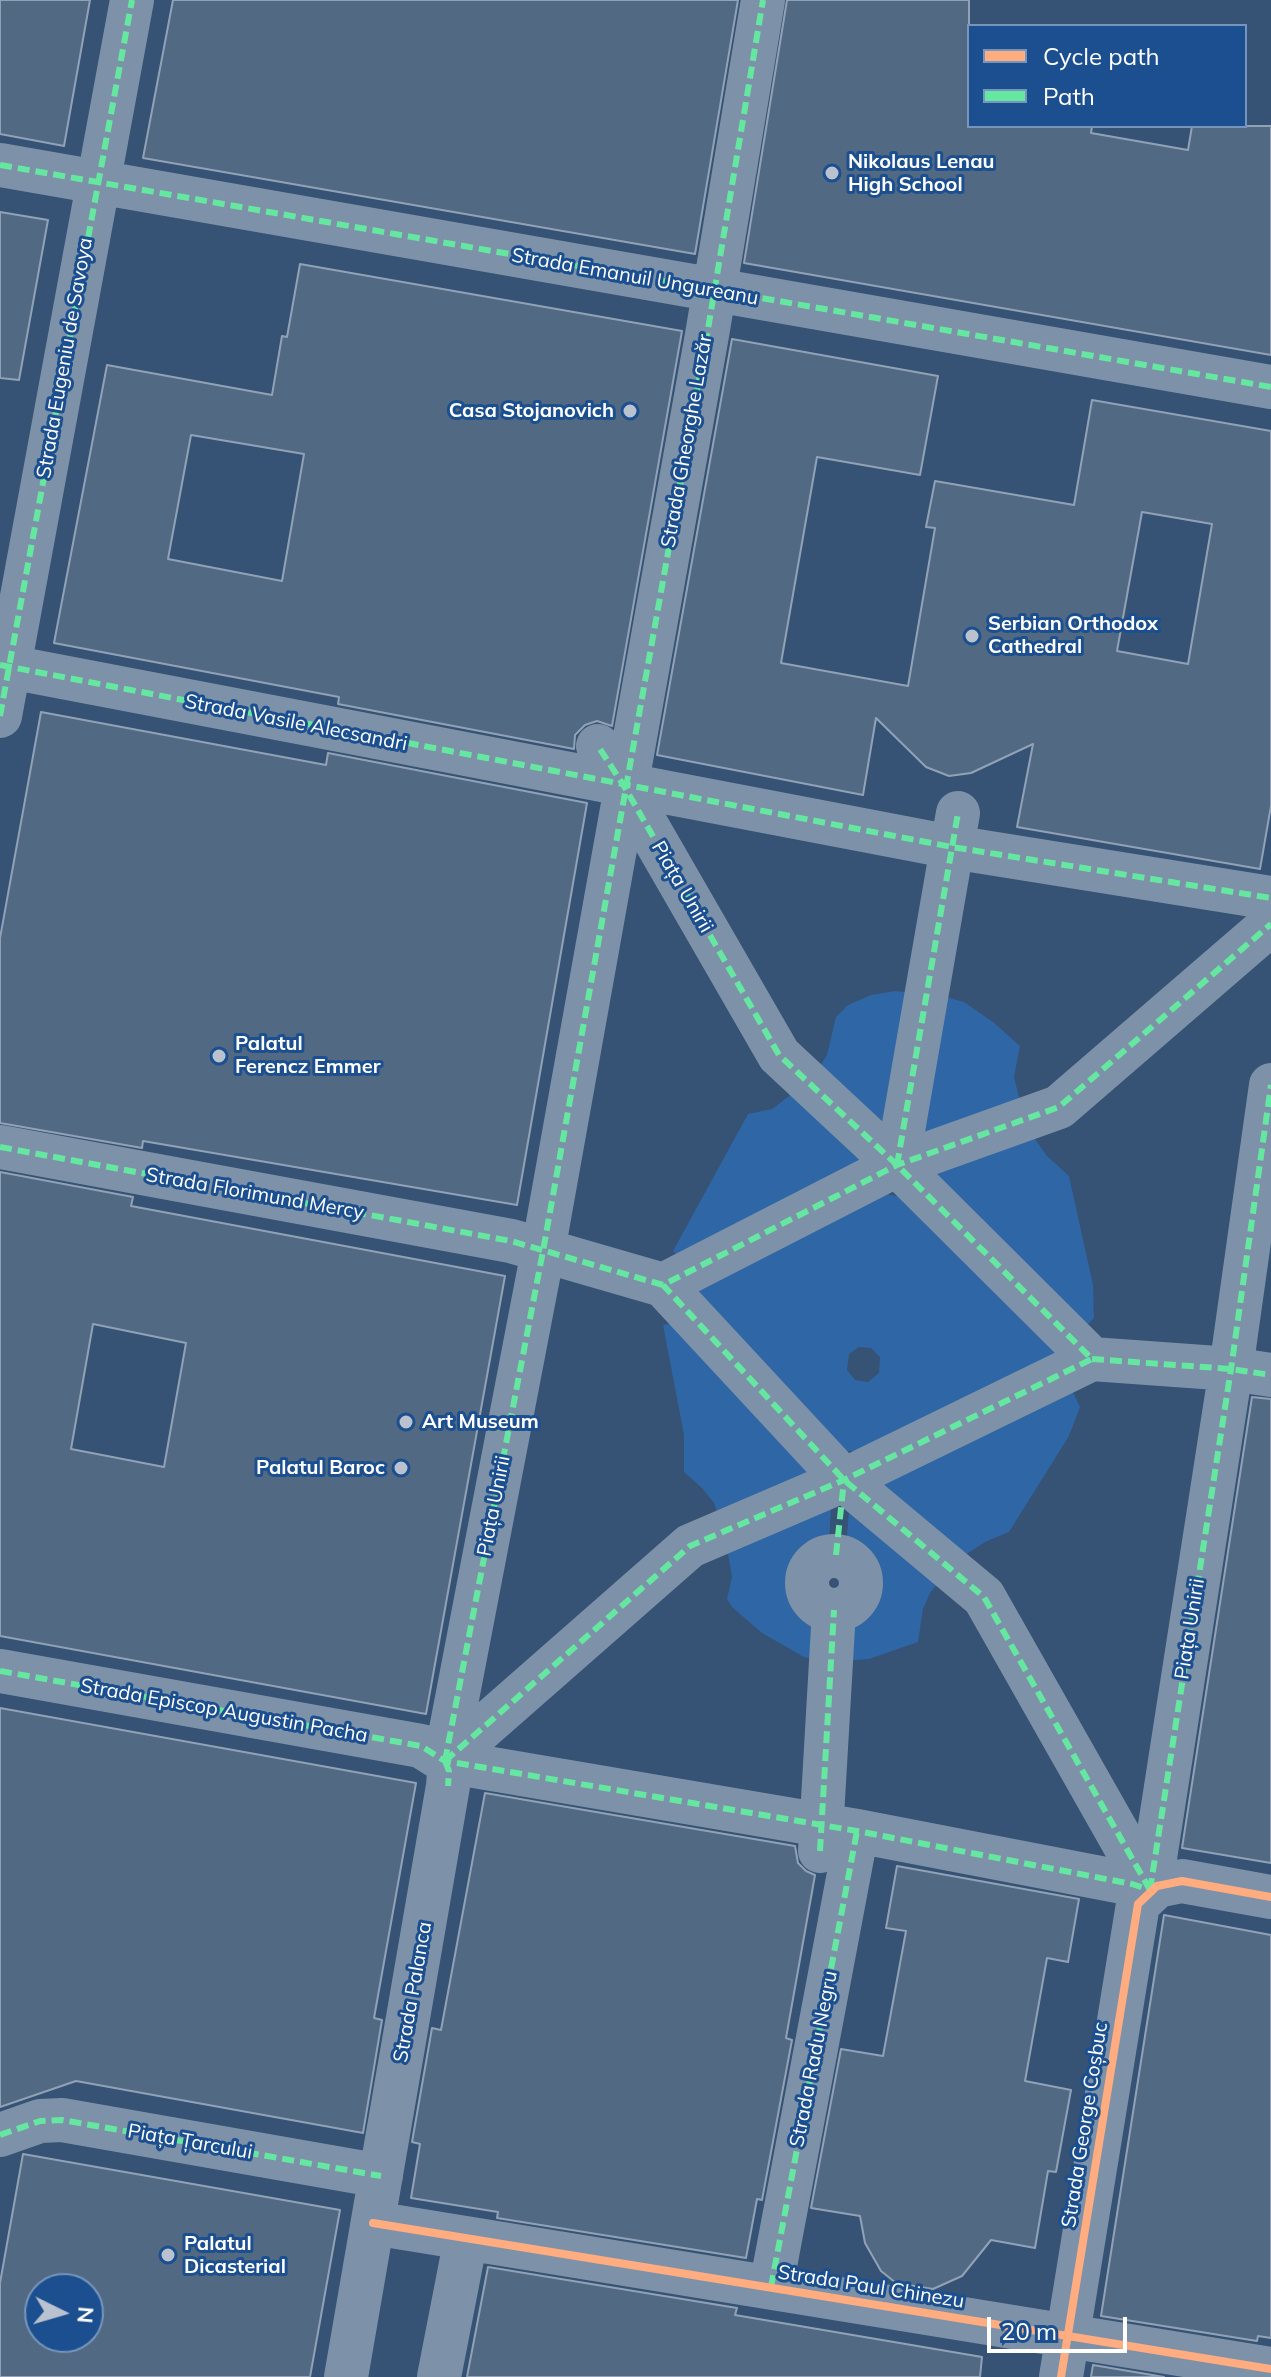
<!DOCTYPE html>
<meta charset="utf-8">
<style>
body{margin:0}
#map{position:relative;width:1271px;height:2377px;overflow:hidden;background:#365274;font-family:Mulish,sans-serif}
canvas{display:block}
.legend{position:absolute;left:967px;top:24px;width:280px;height:104px;box-sizing:border-box;background:#1b4f8f;border:2px solid #7695bc;margin:0;padding:10px 14px;list-style:none;font-size:24px;color:#fff}
.legend li{display:flex;align-items:center;gap:16px;height:40px}
.legend b{width:40px;border:2px solid #7695bc}
.north{position:absolute;left:24px;top:2273px;width:80px;height:80px;box-sizing:border-box;background:#1b4f8f;border:2px solid #7695bc;border-radius:50%;rotate:95deg;font-size:22px;font-weight:700;line-height:32px;text-align:center;color:#fff}
.north::after{content:'';display:block;margin:auto;width:28px;height:36px;background:#b9c2ce;clip-path:polygon(50% 0,100% 100%,50% 72%,0 100%)}
.scale{position:absolute;left:987px;top:2317px;width:140px;height:36px;box-sizing:border-box;border:4px solid #fff;border-top:0;padding-left:10px;font-size:24px;line-height:28px;white-space:nowrap;color:#fff;-webkit-text-stroke:6px #1b4f8f;paint-order:stroke}
</style>
<div id="map">
<canvas width="1271" height="2377"></canvas>
<ul class="legend">
<li><b style="height:10px;background:#ffac80"></b>Cycle path</li>
<li><b style="height:10px;background:#66e7a1"></b>Path</li>
</ul>
<div class="north">N</div>
<div class="scale">20 m</div>
</div>
<script>
const ctx = document.querySelector('canvas').getContext('2d');
ctx.lineJoin = 'round';
function fillPath(path, color) {
  ctx.fillStyle = color;
  ctx.fill(path, 'evenodd');
}
function toPath(rows) {
  const path = new Path2D();
  for (const r of rows) {
    if (r.length === 3) {
      path.moveTo(r[0] + r[2], r[1]);
      path.arc(r[0], r[1], r[2], 0, 2 * Math.PI);
      continue;
    }
    path.moveTo(r[0], r[1]);
    for (let i = 2; i < r.length; i += 2) path.lineTo(r[i], r[i + 1]);
  }
  return path;
}
function trace(path, color, width, dash) {
  ctx.strokeStyle = color;
  ctx.lineWidth = width;
  ctx.lineCap = dash ? 'butt' : 'round';
  ctx.setLineDash(dash || []);
  ctx.stroke(path);
}
function write(font, color, halo, rows, align = 'center') {
  ctx.font = font + ' Mulish,sans-serif';
  ctx.lineWidth = 6;
  ctx.setLineDash([]);
  ctx.textBaseline = 'middle';
  ctx.strokeStyle = halo;
  ctx.fillStyle = color;
  for (const [text, x, y, turn = 0] of rows) {
    ctx.save();
    ctx.translate(x, y);
    ctx.rotate((+turn || 0) * Math.PI / 180);
    ctx.textAlign = isNaN(turn) ? turn : align;
    if (halo) ctx.strokeText(text, 0, 0);
    ctx.fillText(text, 0, 0);
    ctx.restore();
  }
}
fillPath(toPath([
 [895,991,916,993,897,1133,814,1075,827,1055,836,1017,848,1005,871,995],
 [935,994,964,1002,993,1022,1020,1046,1014,1077,1022,1109,922,1142],
 [797,1090,870,1154,685,1264,673,1251,748,1114,772,1109],
 [1028,1129,1047,1156,1069,1176,1093,1285,1094,1318,1078,1335,929,1179,932,1165],
 [886,1194,902,1197,1071,1358,855,1451,836,1451,680,1290],
 [859,1347,871,1348,880,1357,879,1373,868,1382,855,1380,847,1370,849,1354],
 [682,1322,815,1473,720,1520,714,1503,702,1488,684,1472,684,1435,663,1325],
 [1068,1381,1080,1407,1069,1436,1009,1532,985,1542,956,1561,876,1485],
 [831,1508,829,1543,814,1549,803,1559,797,1575,797,1588,801,1601,809,1611,823,1620,818,1660,804,1657,762,1633,732,1607,727,1599,732,1577,726,1542],
 [849,1512,941,1579,930,1593,923,1609,918,1642,869,1659,842,1661,852,1618,865,1602,868,1587,867,1574,861,1560,846,1547]
]), '#2f66a5');
const building = toPath([
 [0,0,90,0,64,146,0,134,0,0],
 [173,0,738,0,695,254,143,158,173,0],
 [787,0,969,0,969,126,1092,126,1091,133,1188,150,1192,126,1271,126,1271,355,744,263,787,0],
 [0,212,48,220,19,380,0,378,0,212],
 [300,264,682,331,612,726,597,721,585,725,575,735,574,749,338,704,339,697,54,643,107,365,272,395,282,336,287,337,300,264],
 [191,435,304,454,282,581,168,559,191,435],
 [732,339,938,376,920,475,817,457,781,663,908,686,935,528,926,527,935,481,1074,505,1092,400,1271,431,1271,806,1260,869,1017,827,1033,744,971,773,949,776,926,767,876,718,863,795,657,755,732,339],
 [1142,512,1212,524,1188,664,1117,651,1142,512],
 [41,712,326,765,328,753,587,803,517,1205,143,1141,142,1148,0,1123,0,938,41,712],
 [0,1172,133,1197,131,1206,505,1276,426,1714,0,1636,0,1172],
 [93,1324,186,1343,164,1467,71,1449,93,1324],
 [1252,1397,1271,1399,1271,1863,1182,1848,1252,1397],
 [0,1708,416,1783,374,2018,382,2020,363,2133,76,2081,0,2107,0,1708],
 [485,1793,795,1846,798,1863,806,1871,815,1875,786,2038,792,2040,762,2200,757,2199,746,2258,497,2218,498,2212,411,2198,420,2144,412,2142,432,2028,441,2030,485,1793],
 [897,1866,1079,1899,1068,1962,1047,1958,1025,2081,1071,2090,1056,2172,1048,2171,1035,2248,991,2240,962,2276,933,2289,896,2283,881,2271,865,2243,860,2216,811,2208,841,2049,883,2056,906,1931,886,1928,897,1866],
 [1164,1915,1271,1935,1271,2338,1258,2336,1257,2341,1101,2316,1164,1915],
 [23,2154,340,2210,310,2377,0,2377,0,2283,23,2154],
 [40,2289,88,2289,88,2337,40,2337,40,2289],
 [488,2267,737,2308,735,2315,982,2357,980,2377,467,2377,488,2267],
 [1093,2365,1164,2377,1091,2377,1093,2365]
]);
fillPath(building, '#526984');
trace(building, '#92a2b6', 2);
trace(toPath([
 [0,165,1271,387],
 [0,665,952,847,1271,898],
 [0,716,132,0],
 [0,1147,511,1241,663,1285],
 [897,1165,958,813],
 [1092,1359,1231,1369,1271,1375],
 [834,1583,27],
 [0,1671,421,1746,445,1761,857,1831,1132,1884,1150,1890],
 [445,1761,543,1251,707,335,763,0],
 [445,1761,690,1546,844,1480,1092,1359,897,1165,779,1055,624,786,598,746],
 [820,1851,834,1610],
 [1150,1890,984,1597,844,1480,663,1285,897,1165,1059,1107,1271,924],
 [1150,1890,1231,1369,1271,1085],
 [0,2135,40,2121,62,2120,381,2176],
 [373,2223,1271,2369],
 [771,2287,857,1831],
 [346,2377,448,1786,449,1771,445,1761],
 [439,2377,466,2238],
 [1061,2377,1138,1904,1157,1886,1182,1881,1271,1897]
]), '#7d92a8', 44);
trace(toPath([
 [0,165,1271,387],
 [0,665,952,847,1271,898],
 [0,716,132,0],
 [0,1147,511,1241,663,1285],
 [897,1165,958,813],
 [1092,1359,1231,1369,1271,1375],
 [836,1555,844,1480],
 [0,1671,421,1746,445,1761,857,1831,1132,1884,1150,1890],
 [445,1761,543,1251,707,335,763,0],
 [445,1761,690,1546,844,1480,1092,1359,897,1165,779,1055,624,786,598,746],
 [445,1761,449,1771,448,1786],
 [820,1851,834,1610],
 [1150,1890,984,1597,844,1480,663,1285,897,1165,1059,1107,1271,924],
 [1150,1890,1231,1369,1271,1085],
 [0,2135,40,2121,62,2120,381,2176],
 [771,2287,857,1831]
]), '#66e7a1', 6, [12, 6]);
trace(toPath([
 [373,2223,1271,2369],
 [1061,2377,1138,1904,1157,1886,1182,1881,1271,1897]
]), '#ffac80', 8);
for (const [x, y, r, color] of [
 [832,173,8,"#b9c2ce"],
 [630,411,8,"#b9c2ce"],
 [972,636,8,"#b9c2ce"],
 [219,1056,8,"#b9c2ce"],
 [406,1422,8,"#b9c2ce"],
 [401,1468,8,"#b9c2ce"],
 [168,2255,8,"#b9c2ce"]
]) {
  const dot = new Path2D();
  dot.arc(x, y, r, 0, 2 * Math.PI);
  ctx.fillStyle = color;
  ctx.fill(dot);
  trace(dot, '#1b4f8f', 3);
}
write('bold 20px', '#fff', '#1b4f8f', [
 ["Nikolaus Lenau",848,162],
 ["High School",848,185],
 ["Casa Stojanovich",614,411,"right"],
 ["Serbian Orthodox",988,624],
 ["Cathedral",988,647],
 ["Palatul",235,1044],
 ["Ferencz Emmer",235,1067],
 ["Art Museum",422,1422],
 ["Palatul Baroc",385,1468,"right"],
 ["Palatul",184,2244],
 ["Dicasterial",184,2267]
], 'left');
write('20px', '#fff', '#1b4f8f', [
 ["Strada Emanuil Ungureanu",635,277,10],
 ["Strada Eugeniu de Savoya",65,358,-80],
 ["Strada Gheorghe Lazăr",687,441,-80],
 ["Strada Vasile Alecsandri",296,723,11],
 ["Piața Unirii",682,887,60],
 ["Strada Florimund Mercy",255,1194,10],
 ["Piața Unirii",494,1506,-79],
 ["Piața Unirii",1190,1629,-81],
 ["Strada Episcop Augustin Pacha",224,1711,10],
 ["Strada Palanca",413,1992,-80],
 ["Strada Radu Negru",814,2059,-79],
 ["Strada George Coșbuc",1085,2125,-81],
 ["Piața Țarcului",190,2142,10],
 ["Strada Paul Chinezu",871,2287,9]
]);
</script>
